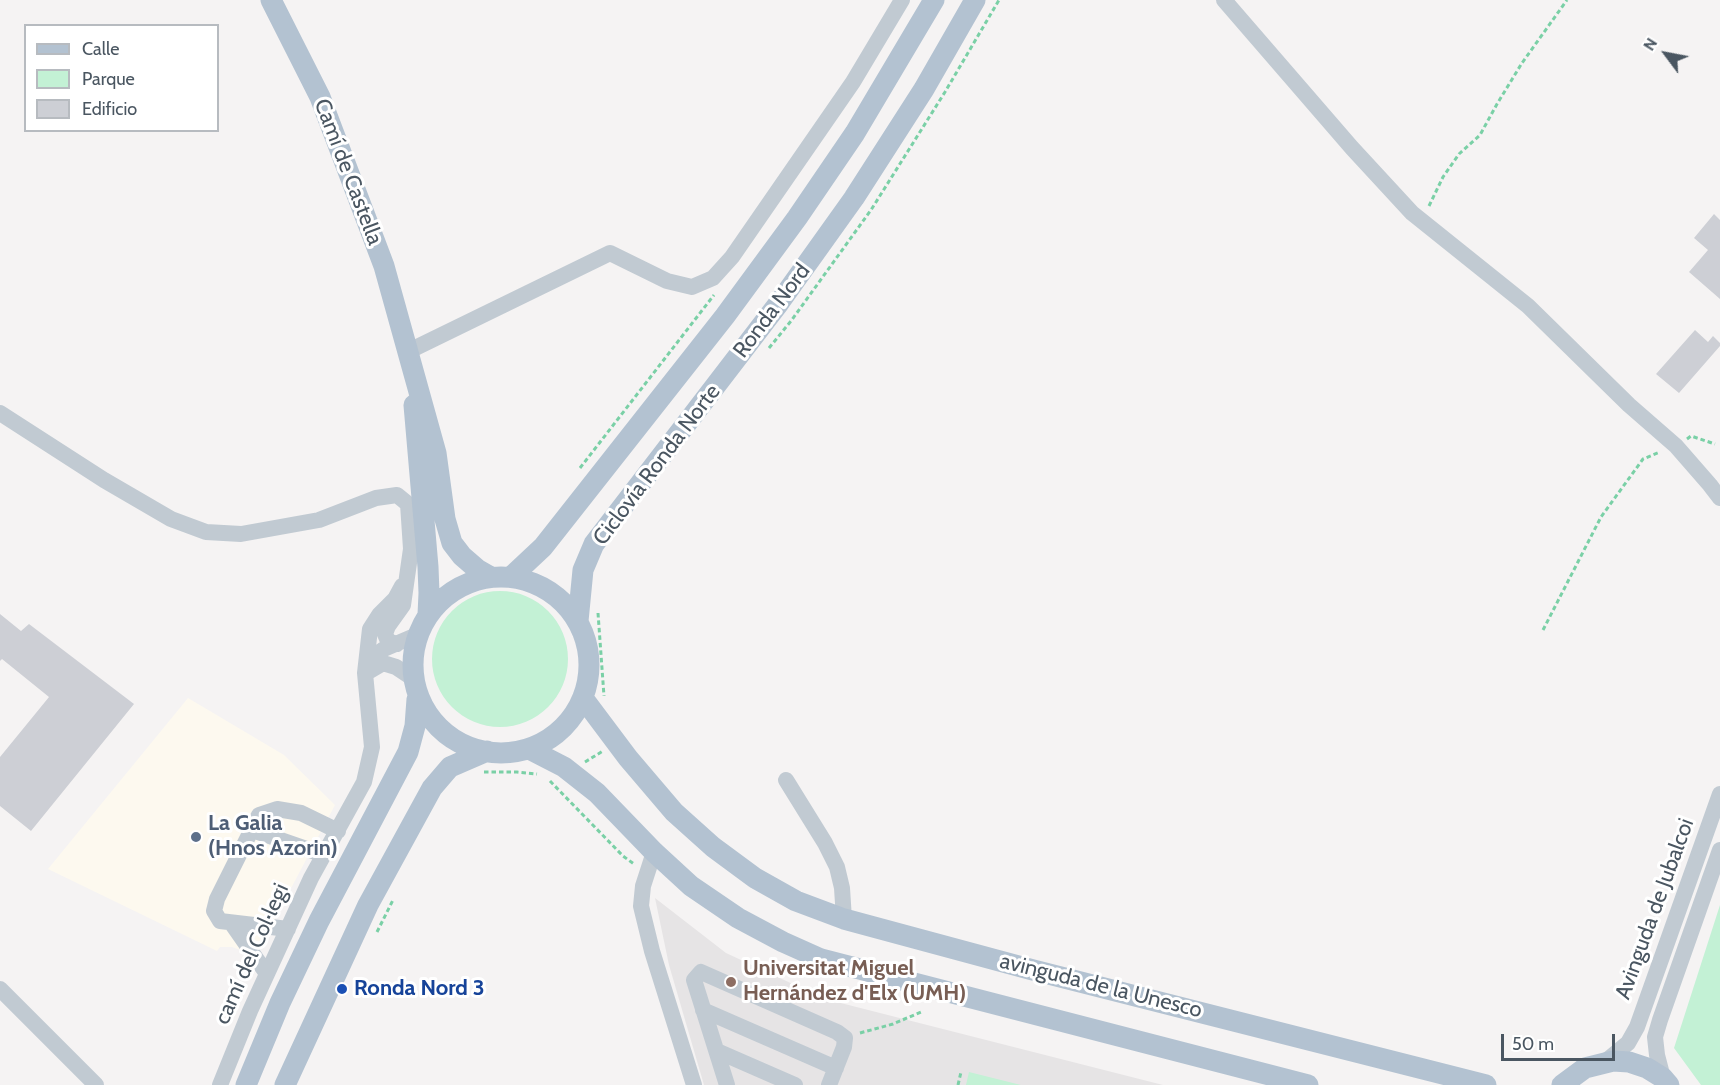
<!DOCTYPE html>
<meta charset="utf-8">
<style>
body{margin:0}
#map{position:relative;width:1720px;height:1085px;overflow:hidden;background:#f5f3f3;font-family:Cabin,sans-serif}
canvas{display:block}
.legend{position:absolute;left:24px;top:24px;width:195px;height:108px;box-sizing:border-box;background:#fff;border:2px solid #b7bbc0;margin:0;padding:8px 10px;list-style:none;font-size:18px;color:#4a5661}
.legend li{display:flex;align-items:center;gap:12px;height:30px}
.legend b{width:30px;border:2px solid #b7bbc0}
.north{position:absolute;left:1636px;top:24px;width:60px;height:60px;-webkit-text-stroke:4px #fff;paint-order:stroke;rotate:302deg;font-size:16px;font-weight:700;line-height:24px;text-align:center;color:#4a5661}
.north::after{content:'';display:block;margin:auto;width:21px;height:27px;background:#4a5661;clip-path:polygon(50% 0,100% 100%,50% 72%,0 100%)}
.scale{position:absolute;left:1501px;top:1034px;width:114px;height:27px;box-sizing:border-box;border:3px solid #4a5661;border-top:0;padding-left:8px;font-size:18px;line-height:21px;white-space:nowrap;color:#4a5661;-webkit-text-stroke:4px #fff;paint-order:stroke}
</style>
<div id="map">
<canvas width="1720" height="1085"></canvas>
<ul class="legend">
<li><b style="height:8px;background:#b3c2d1"></b>Calle</li>
<li><b style="height:16px;background:#c3f1d5"></b>Parque</li>
<li><b style="height:16px;background:#cdcfd5"></b>Edificio</li>
</ul>
<div class="north">N</div>
<div class="scale">50 m</div>
</div>
<script>
const ctx = document.querySelector('canvas').getContext('2d');
ctx.lineJoin = 'round';
function fillPath(path, color) {
  ctx.fillStyle = color;
  ctx.fill(path, 'evenodd');
}
function toPath(rows) {
  const path = new Path2D();
  for (const r of rows) {
    if (r.length === 3) {
      path.moveTo(r[0] + r[2], r[1]);
      path.arc(r[0], r[1], r[2], 0, 2 * Math.PI);
      continue;
    }
    path.moveTo(r[0], r[1]);
    for (let i = 2; i < r.length; i += 2) path.lineTo(r[i], r[i + 1]);
  }
  return path;
}
function trace(path, color, width, dash) {
  ctx.strokeStyle = color;
  ctx.lineWidth = width;
  ctx.lineCap = dash ? 'butt' : 'round';
  ctx.setLineDash(dash || []);
  ctx.stroke(path);
}
function write(font, color, halo, rows, align = 'center') {
  ctx.font = font + ' Cabin,sans-serif';
  ctx.lineWidth = 6;
  ctx.setLineDash([]);
  ctx.textBaseline = 'middle';
  ctx.strokeStyle = halo;
  ctx.fillStyle = color;
  for (const [text, x, y, turn = 0] of rows) {
    ctx.save();
    ctx.translate(x, y);
    ctx.rotate((+turn || 0) * Math.PI / 180);
    ctx.textAlign = isNaN(turn) ? turn : align;
    if (halo) ctx.strokeText(text, 0, 0);
    ctx.fillText(text, 0, 0);
    ctx.restore();
  }
}
fillPath(toPath([
 [188,698,284,755,335,805,260,947,254,966,243,951,232,947,220,947,217,951,48,869]
]), '#fdf9ef');
fillPath(toPath([
 [655,898,726,953,825,999,1163,1085,704,1085,669,965]
]), '#e6e4e5');
fillPath(toPath([
 [500,659,68],
 [1720,905,1720,1085,1701,1085,1674,1048],
 [969,1072,1021,1085,966,1085]
]), '#c3f1d5');
fillPath(toPath([
 [1714,214,1720,220,1720,299,1689,272,1708,250,1694,238],
 [1695,330,1708,342,1713,336,1720,343,1720,346,1679,393,1656,374],
 [0,614,21,631,29,624,134,704,31,831,0,806,0,757,49,697,2,659,0,661]
]), '#cdcfd5');
trace(toPath([
 [1429,206,1443,177,1459,154,1480,135,1497,104,1522,63,1567,0],
 [769,348,791,321,871,210,945,92,999,0],
 [1687,439,1691,436,1715,444],
 [580,468,714,295],
 [598,613,604,696],
 [1543,630,1601,517,1643,459,1660,452],
 [585,762,603,751],
 [484,772,517,772,537,774],
 [550,781,623,856,634,864],
 [377,932,393,900],
 [860,1033,893,1024,921,1012],
 [958,1085,961,1072]
]), '#7ad0a6', 3, [4.5, 3]);
trace(toPath([
 [1224,0,1352,148,1412,213,1528,306,1629,405,1676,446,1710,485,1720,498],
 [409,351,610,253,667,281,692,287,713,278,732,257,853,82,902,0],
 [0,413,104,480,171,519,206,532,241,534,319,520,376,498,397,495,408,504,411,549,403,605,388,626,385,634,388,641,397,644],
 [366,673,373,657,384,649,419,634],
 [366,673,383,663,396,667,414,679],
 [786,780,825,843,837,867,842,888,844,919],
 [252,830,324,855],
 [654,852,643,886,641,906,652,951,694,1085],
 [232,924,267,974],
 [288,929,220,921,214,911,217,899,259,815,277,809,301,813,338,831],
 [0,989,96,1085],
 [703,1010,836,1068],
 [717,1051,795,1085],
 [1605,1062,1628,1043,1637,1027,1720,794],
 [1663,1078,1657,1055,1655,1037,1660,1020,1720,850],
 [220,1085,250,1011,311,878,364,782,372,747,365,673,370,629,379,615,395,599,402,586],
 [727,1085,694,980,701,972,837,1032,845,1038,844,1047,829,1085]
]), '#c1cad2', 16);
trace(toPath([
 [271,0,320,97,384,266,436,453,445,519,452,543,462,556,477,569,491,577],
 [414,405,428,567,429,593,428,615],
 [511,577,543,547,725,316,797,218,855,133,934,0],
 [501,665,88],
 [578,621,583,570,594,544,779,303,854,198,924,89,975,0],
 [583,698,628,758,674,812,713,847,755,878,796,901,844,919,1033,970,1486,1085],
 [529,749,564,767,597,793,654,852,691,886,738,918,783,942,821,959,1308,1085],
 [246,1085,280,1003,319,921,408,752,415,726,417,699],
 [285,1085,368,905,432,788,450,767,487,751],
 [1562,1085,1585,1068,1613,1061,1629,1062,1647,1068,1663,1078,1669,1085]
]), '#b3c2d1', 21);
for (const [x, y, r, color] of [
 [196,837,6,"#5c6f8a"],
 [731,982,6,"#8d6e63"],
 [342,989,6,"#1a4fb4"]
]) {
  const dot = new Path2D();
  dot.arc(x, y, r, 0, 2 * Math.PI);
  ctx.fillStyle = color;
  ctx.fill(dot);
  trace(dot, '#fff', 2);
}
write('22px', '#4a5661', '#fff', [
 ["Camí de Castella",348,172,69],
 ["Ronda Nord",772,311,-53],
 ["Ciclovía Ronda Norte",657,465,-53],
 ["Avinguda de Jubalcoi",1655,909,-70],
 ["camí del Col·legi",252,954,-66],
 ["avinguda de la Unesco",1101,986,14]
]);
write('bold 22px', '#4e5e75', '#fff', [
 ["La Galia",208,824],
 ["(Hnos Azorin)",208,849]
], 'left');
write('bold 22px', '#785e54', '#fff', [
 ["Universitat Miguel",743,969],
 ["Hernández d'Elx (UMH)",743,994]
], 'left');
write('bold 22px', '#164399', '#fff', [
 ["Ronda Nord 3",354,989]
], 'left');
</script>
